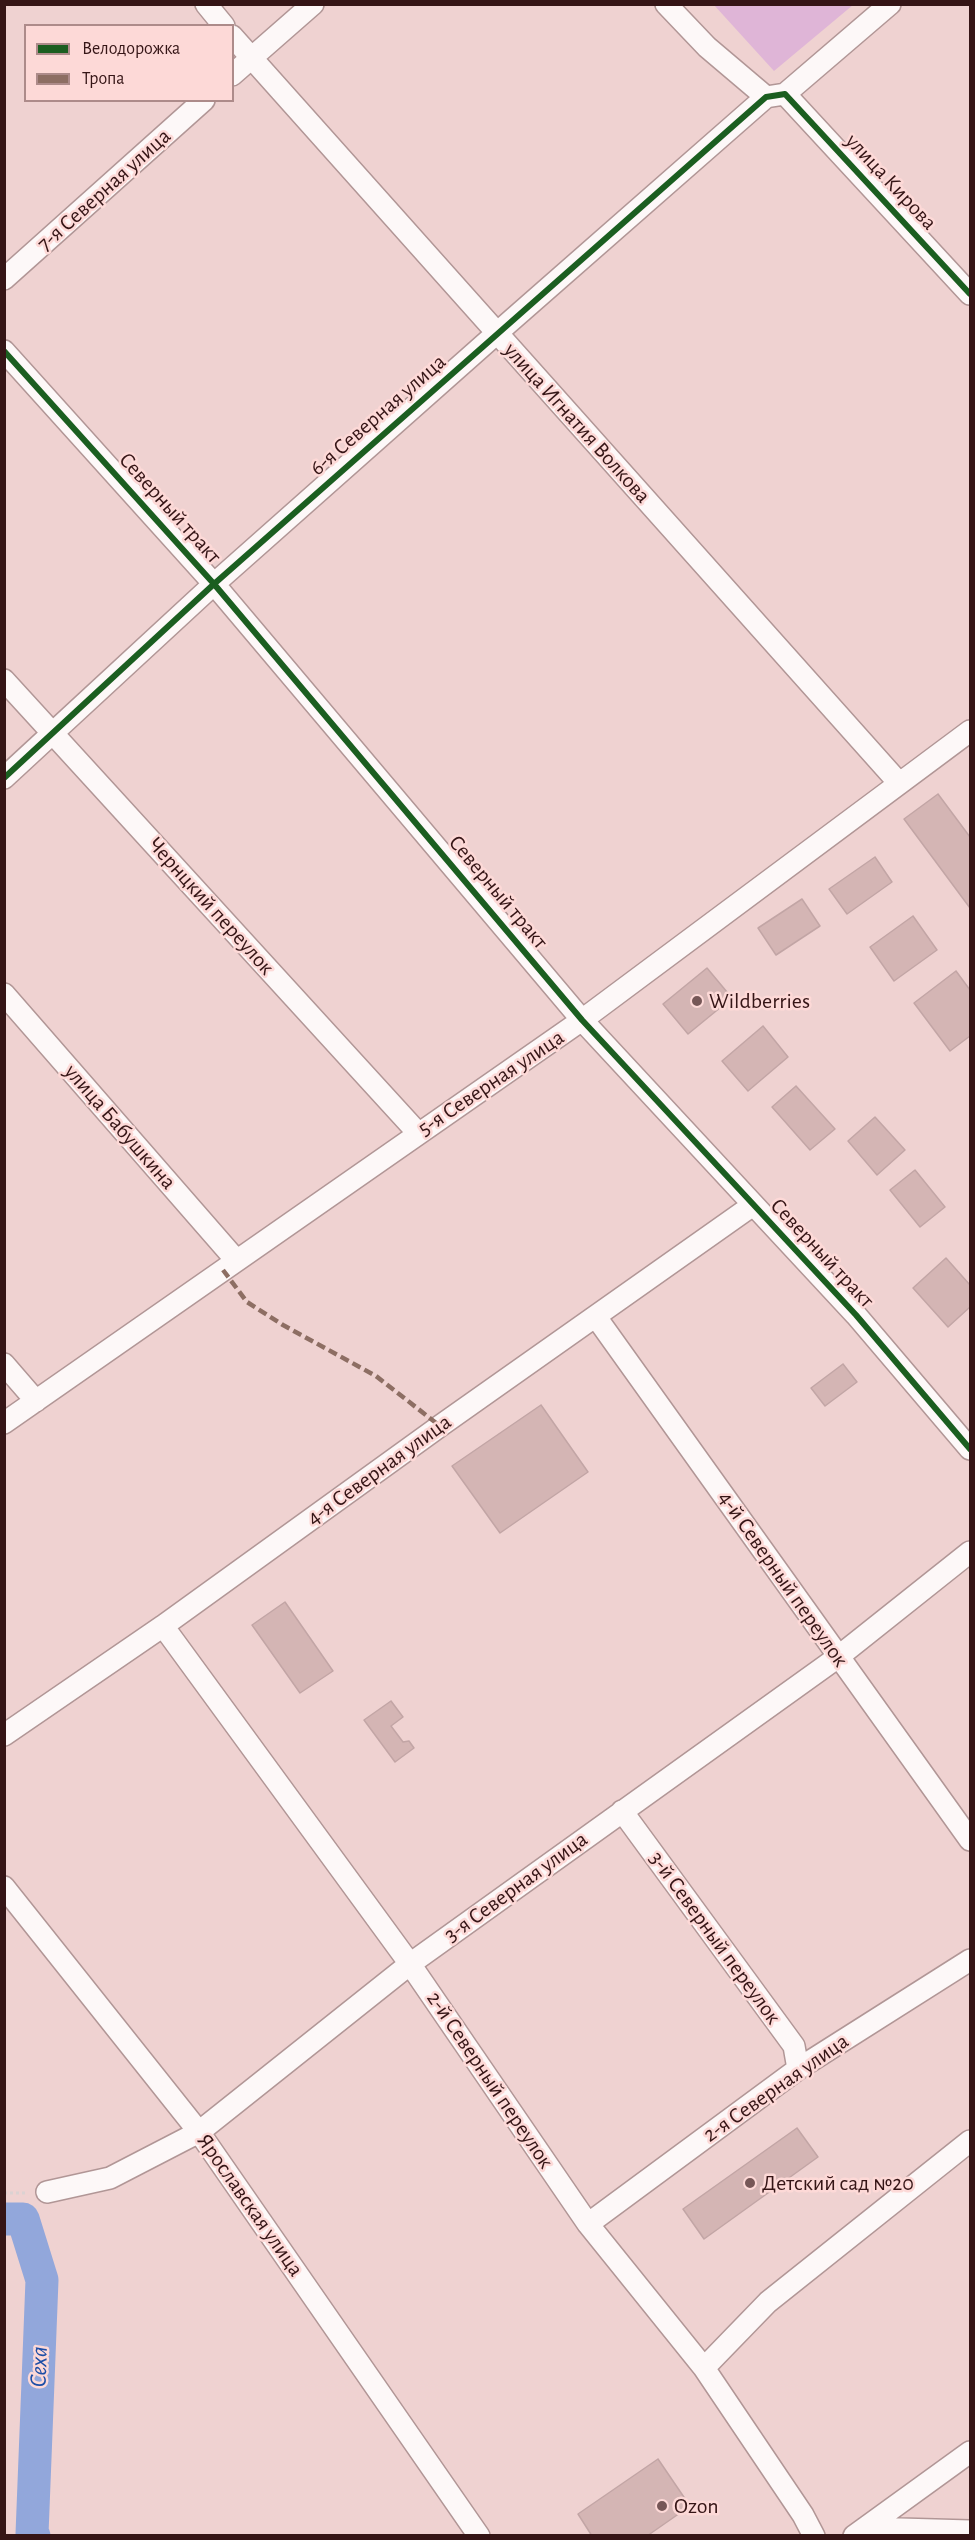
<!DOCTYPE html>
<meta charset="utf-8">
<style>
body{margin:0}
#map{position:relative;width:975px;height:2540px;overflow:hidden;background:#efd2d1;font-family:"Alegreya Sans",sans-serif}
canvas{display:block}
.frame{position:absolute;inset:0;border:6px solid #351516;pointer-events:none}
.legend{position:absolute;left:24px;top:24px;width:210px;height:78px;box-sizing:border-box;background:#fdd9d7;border:2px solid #ad8b8a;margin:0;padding:8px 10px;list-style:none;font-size:18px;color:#351516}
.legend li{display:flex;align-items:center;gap:12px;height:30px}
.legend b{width:30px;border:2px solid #ad8b8a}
</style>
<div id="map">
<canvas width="975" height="2540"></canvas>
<div class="frame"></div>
<ul class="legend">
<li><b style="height:8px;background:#1b5e20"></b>Велодорожка</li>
<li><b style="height:8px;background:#8d6e63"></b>Тропа</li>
</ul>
</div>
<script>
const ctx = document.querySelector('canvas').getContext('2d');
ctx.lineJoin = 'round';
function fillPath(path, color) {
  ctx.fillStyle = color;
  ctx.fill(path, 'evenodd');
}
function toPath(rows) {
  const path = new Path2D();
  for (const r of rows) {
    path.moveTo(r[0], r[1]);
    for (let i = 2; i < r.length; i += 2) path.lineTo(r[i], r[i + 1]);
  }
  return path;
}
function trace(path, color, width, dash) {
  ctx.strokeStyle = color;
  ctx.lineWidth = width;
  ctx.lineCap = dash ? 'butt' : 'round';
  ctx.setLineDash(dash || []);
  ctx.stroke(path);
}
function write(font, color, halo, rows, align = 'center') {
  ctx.font = font + ' "Alegreya Sans",sans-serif';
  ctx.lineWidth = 5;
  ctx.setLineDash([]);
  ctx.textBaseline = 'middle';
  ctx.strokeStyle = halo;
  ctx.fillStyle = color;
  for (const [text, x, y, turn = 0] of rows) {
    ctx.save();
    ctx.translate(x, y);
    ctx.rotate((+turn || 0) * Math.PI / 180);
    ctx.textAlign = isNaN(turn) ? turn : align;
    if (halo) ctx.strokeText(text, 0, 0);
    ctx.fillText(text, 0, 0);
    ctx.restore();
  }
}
fillPath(toPath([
 [714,5,853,5,774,71]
]), '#dfb5d7');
trace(toPath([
 [4,2219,23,2219,42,2280,32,2534,34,2536]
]), '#92a7db', 33);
const building = toPath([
 [938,794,970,837,970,908,904,819,938,794],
 [875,857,892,882,847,914,829,889,875,857],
 [802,899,820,926,776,955,758,928,802,899],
 [913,916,937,950,894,981,870,947,913,916],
 [707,968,732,998,688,1034,663,1004,707,968],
 [956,971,970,990,970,1036,950,1051,914,1003,956,971],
 [763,1026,788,1057,748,1091,722,1061,763,1026],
 [796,1086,835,1129,810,1150,772,1107,796,1086],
 [875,1117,905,1150,877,1175,848,1141,875,1117],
 [915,1170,945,1207,920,1227,890,1190,915,1170],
 [946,1258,970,1285,970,1307,948,1327,913,1288,946,1258],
 [843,1364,857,1382,825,1406,811,1388,843,1364],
 [541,1405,588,1472,500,1533,452,1466,541,1405],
 [285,1602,333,1671,300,1693,252,1625,285,1602],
 [391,1701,403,1717,391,1726,403,1742,409,1741,414,1748,395,1762,364,1720,391,1701],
 [797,2128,818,2157,704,2239,683,2209,797,2128],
 [658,2459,690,2506,647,2536,592,2536,578,2514,658,2459]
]);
fillPath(building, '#d4b5b4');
trace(building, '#c2a5a5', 1.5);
const minor = toPath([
 [206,4,224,26],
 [666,4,707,47,766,97],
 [232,36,899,783],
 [232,75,313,4],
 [785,94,970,294],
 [785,94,890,4],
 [4,279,204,100],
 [4,351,214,584,582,1020,856,1315,970,1449],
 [4,680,418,1133],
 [4,778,214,584,497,333,766,97,785,94],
 [4,994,236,1260],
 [596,1317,970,1840],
 [4,1364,36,1401],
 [4,1423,582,1020,970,731],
 [163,1626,410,1964,588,2224,704,2368,803,2515,814,2536],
 [4,1735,163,1626,440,1426,753,1205],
 [622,1811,794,2046,798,2069],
 [4,1887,199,2132,479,2536],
 [47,2192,110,2178,199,2132,410,1964,838,1657,970,1552],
 [588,2224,798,2069,970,1960],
 [704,2368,768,2302,970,2141],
 [865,2528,970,2531],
 [854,2536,970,2452]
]);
trace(minor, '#b19696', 24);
trace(toPath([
 [4,2193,27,2193]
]), '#dbd2d2', 3, [3, 3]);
trace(minor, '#fdf8f8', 21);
trace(toPath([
 [223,1270,247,1302,283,1325,376,1376,440,1426]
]), '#8d6e63', 4.5, [9, 4.5]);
trace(toPath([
 [4,351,214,584,582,1020,856,1315,970,1449],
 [4,778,214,584,766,97,785,94,970,294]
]), '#1b5e20', 6);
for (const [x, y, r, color] of [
 [697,1001,6,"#765757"],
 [750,2183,6,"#765757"],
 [662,2506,6,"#765757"]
]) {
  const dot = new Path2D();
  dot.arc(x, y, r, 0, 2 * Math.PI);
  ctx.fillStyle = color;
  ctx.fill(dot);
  trace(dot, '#fdd9d7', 2);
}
write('22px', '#351516', '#fdd9d7', [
 ["улица Кирова",891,182,47],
 ["7-я Северная улица",104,190,-42],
 ["6-я Северная улица",378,415,-41],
 ["улица Игнатия Волкова",577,423,48],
 ["Северный тракт",170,508,48],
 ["Северный тракт",498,892,50],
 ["Чернцкий переулок",211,906,48],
 ["5-я Северная улица",491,1083,-34],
 ["улица Бабушкина",120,1127,49],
 ["Северный тракт",822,1253,47],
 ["4-я Северная улица",379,1470,-36],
 ["4-й Северный переулок",783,1579,55],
 ["3-я Северная улица",516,1887,-36],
 ["3-й Северный переулок",715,1938,54],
 ["2-й Северный переулок",490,2080,56],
 ["2-я Северная улица",776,2088,-35],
 ["Ярославская улица",250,2205,55]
]);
write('22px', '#351516', '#fdd9d7', [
 ["Wildberries",709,1001],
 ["Детский сад №20",762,2183],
 ["Ozon",674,2506]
], 'left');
write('italic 24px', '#1d4ea6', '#fdd9d7', [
 ["Сеха",39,2367,-88]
]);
</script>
